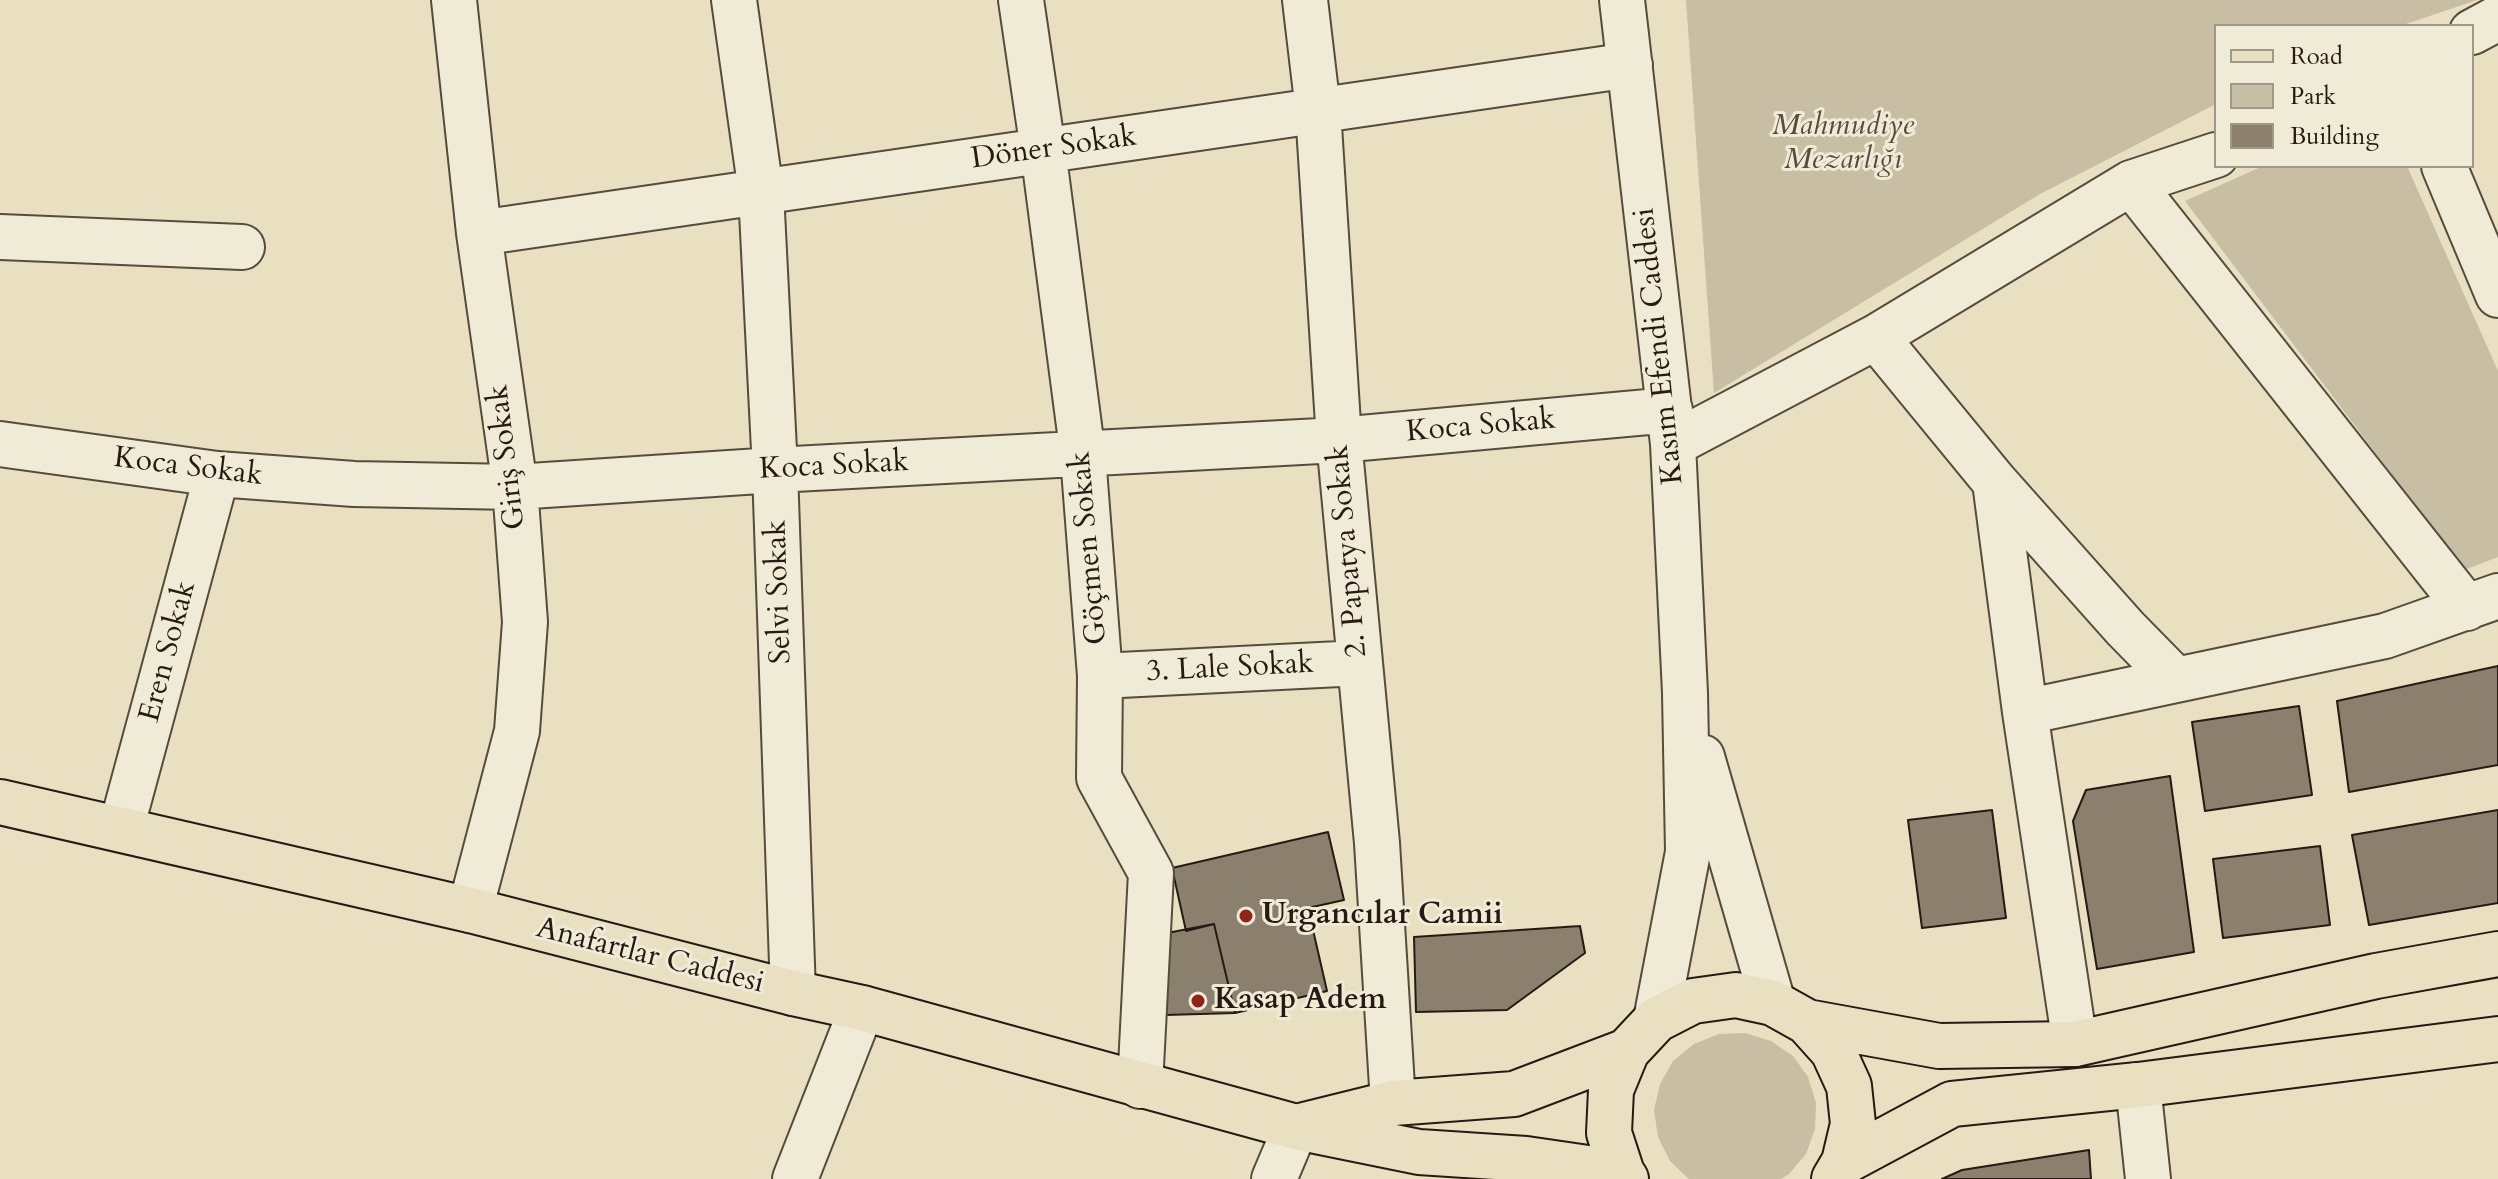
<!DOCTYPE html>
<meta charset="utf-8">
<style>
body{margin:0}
#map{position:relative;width:2498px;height:1179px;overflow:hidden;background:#e8e0c1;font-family:Cardo,serif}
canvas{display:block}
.legend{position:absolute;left:2214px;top:24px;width:260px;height:144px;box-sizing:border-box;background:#f0ebd7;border:2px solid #a09789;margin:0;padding:10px 14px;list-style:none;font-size:24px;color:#271913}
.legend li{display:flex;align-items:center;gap:16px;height:40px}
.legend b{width:40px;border:2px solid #a09789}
</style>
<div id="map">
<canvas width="2498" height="1179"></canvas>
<ul class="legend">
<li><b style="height:10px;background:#e8e0c1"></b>Road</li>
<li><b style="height:22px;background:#c7bea3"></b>Park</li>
<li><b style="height:22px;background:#8b806d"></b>Building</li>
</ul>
</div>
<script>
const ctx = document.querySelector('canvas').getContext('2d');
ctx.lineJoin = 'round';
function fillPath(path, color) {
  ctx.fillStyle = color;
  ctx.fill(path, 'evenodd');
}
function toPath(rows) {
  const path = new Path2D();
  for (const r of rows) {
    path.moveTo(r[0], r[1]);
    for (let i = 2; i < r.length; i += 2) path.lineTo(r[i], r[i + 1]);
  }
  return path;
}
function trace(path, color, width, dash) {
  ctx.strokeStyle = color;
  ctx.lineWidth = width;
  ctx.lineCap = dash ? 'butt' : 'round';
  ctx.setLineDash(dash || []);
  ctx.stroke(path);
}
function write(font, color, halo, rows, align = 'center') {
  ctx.font = font + ' Cardo,serif';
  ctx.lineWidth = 6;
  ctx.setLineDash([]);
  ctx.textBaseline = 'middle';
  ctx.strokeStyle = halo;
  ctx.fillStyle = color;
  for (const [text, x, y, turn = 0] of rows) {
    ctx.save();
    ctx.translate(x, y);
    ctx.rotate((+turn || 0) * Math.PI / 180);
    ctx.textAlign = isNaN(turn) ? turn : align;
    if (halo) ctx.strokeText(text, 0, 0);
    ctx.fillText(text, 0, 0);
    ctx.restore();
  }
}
fillPath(toPath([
 [1686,0,2477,0,2400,26,2216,26,2216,104,2040,194,1714,393],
 [2263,166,2407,166,2498,371,2498,557,2464,570,2185,201],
 [1745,1033,1771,1041,1793,1056,1808,1077,1816,1103,1815,1129,1806,1154,1789,1174,1781,1179,1689,1179,1670,1161,1658,1137,1654,1110,1660,1084,1673,1061,1694,1044,1719,1034]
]), '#c7bea3');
const building = toPath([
 [2498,666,2498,765,2349,792,2337,701,2498,666],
 [2299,706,2312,795,2205,811,2192,722,2299,706],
 [2170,776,2194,952,2097,969,2073,821,2086,790,2170,776],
 [1992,810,2006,918,1922,928,1908,820,1992,810],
 [2498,810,2498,903,2369,925,2352,835,2498,810],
 [1328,832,1344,900,1308,908,1327,991,1235,1013,1214,924,1186,931,1172,868,1328,832],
 [2320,846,2330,925,2223,938,2213,859,2320,846],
 [1214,924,1235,1013,1165,1015,1167,933,1214,924],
 [1580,926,1585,953,1507,1010,1416,1012,1414,937,1580,926],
 [2089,1150,2091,1179,1942,1179,1962,1170,2089,1150]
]);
fillPath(building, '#8b806d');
trace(building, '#271913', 2);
const minor = toPath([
 [454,0,479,233,515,487,525,622,517,731,470,910],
 [734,0,761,192,775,470,793,993],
 [1021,0,1043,150,1083,456,1100,676,1099,778,1151,873,1140,1086],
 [1305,0,1318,110,1339,440,1377,843,1393,1103],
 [1622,0,1673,444,1685,693,1688,852,1656,1020],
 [2472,32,2498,18],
 [2444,166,2498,295],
 [2131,183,2467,608],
 [479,233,1630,65],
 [0,237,242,247],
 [1876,337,1995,482,2125,628,2176,680,2385,636,2498,596],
 [0,444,217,474,354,484,515,487,775,470,1339,440,1670,410],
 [1673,444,1876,337,2131,183,2216,155],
 [1995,482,2025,712,2075,1044],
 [1100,676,1360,663],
 [2025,712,2176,680],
 [1702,757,1773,1003],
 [121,829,217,474],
 [2138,1085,2148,1179],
 [795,1179,862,1008],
 [1274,1179,1296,1127]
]);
const major = toPath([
 [0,802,470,910,793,993,862,1008,1296,1127],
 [1807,1022,1939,1046,2075,1044,2376,976,2498,954],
 [1844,1162,1952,1104,2138,1085,2498,1039],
 [1622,1173,1526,1159,1419,1152,1296,1127,1393,1103,1514,1094,1627,1051],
 [1626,1179,1622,1173,1609,1133,1611,1090,1627,1051,1656,1020,1693,1001,1736,995,1773,1003,1807,1022,1833,1051,1849,1086,1853,1124,1844,1162,1834,1179]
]);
trace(minor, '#574b3e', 48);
trace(major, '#271913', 48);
trace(minor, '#f0ebd7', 44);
trace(major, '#e8e0c1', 44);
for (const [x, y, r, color] of [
 [1246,916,8,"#8f2418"],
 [1198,1001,8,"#8f2418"]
]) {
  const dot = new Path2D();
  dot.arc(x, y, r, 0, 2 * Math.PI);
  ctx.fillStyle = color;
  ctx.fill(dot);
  trace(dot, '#f0ebd7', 3);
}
write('italic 30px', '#574b3e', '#f0ebd7', [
 ["Mahmudiye",1843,127],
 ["Mezarlığı",1843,161]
]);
write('30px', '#271913', '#f0ebd7', [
 ["Döner Sokak",1054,149,-8],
 ["Kasım Efendi Caddesi",1660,346,-96],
 ["Koca Sokak",1481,427,-5],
 ["Giriş Sokak",508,457,-97],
 ["Koca Sokak",834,467,-3],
 ["Koca Sokak",188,468,7],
 ["Göçmen Sokak",1090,548,-95],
 ["2. Papatya Sokak",1349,551,-95],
 ["Selvi Sokak",780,592,-92],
 ["Eren Sokak",169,652,-75],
 ["3. Lale Sokak",1230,669,-3],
 ["Anafartlar Caddesi",650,957,14]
]);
write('bold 30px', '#271913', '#f0ebd7', [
 ["Urgancılar Camii",1262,916],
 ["Kasap Adem",1214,1001]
], 'left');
</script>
